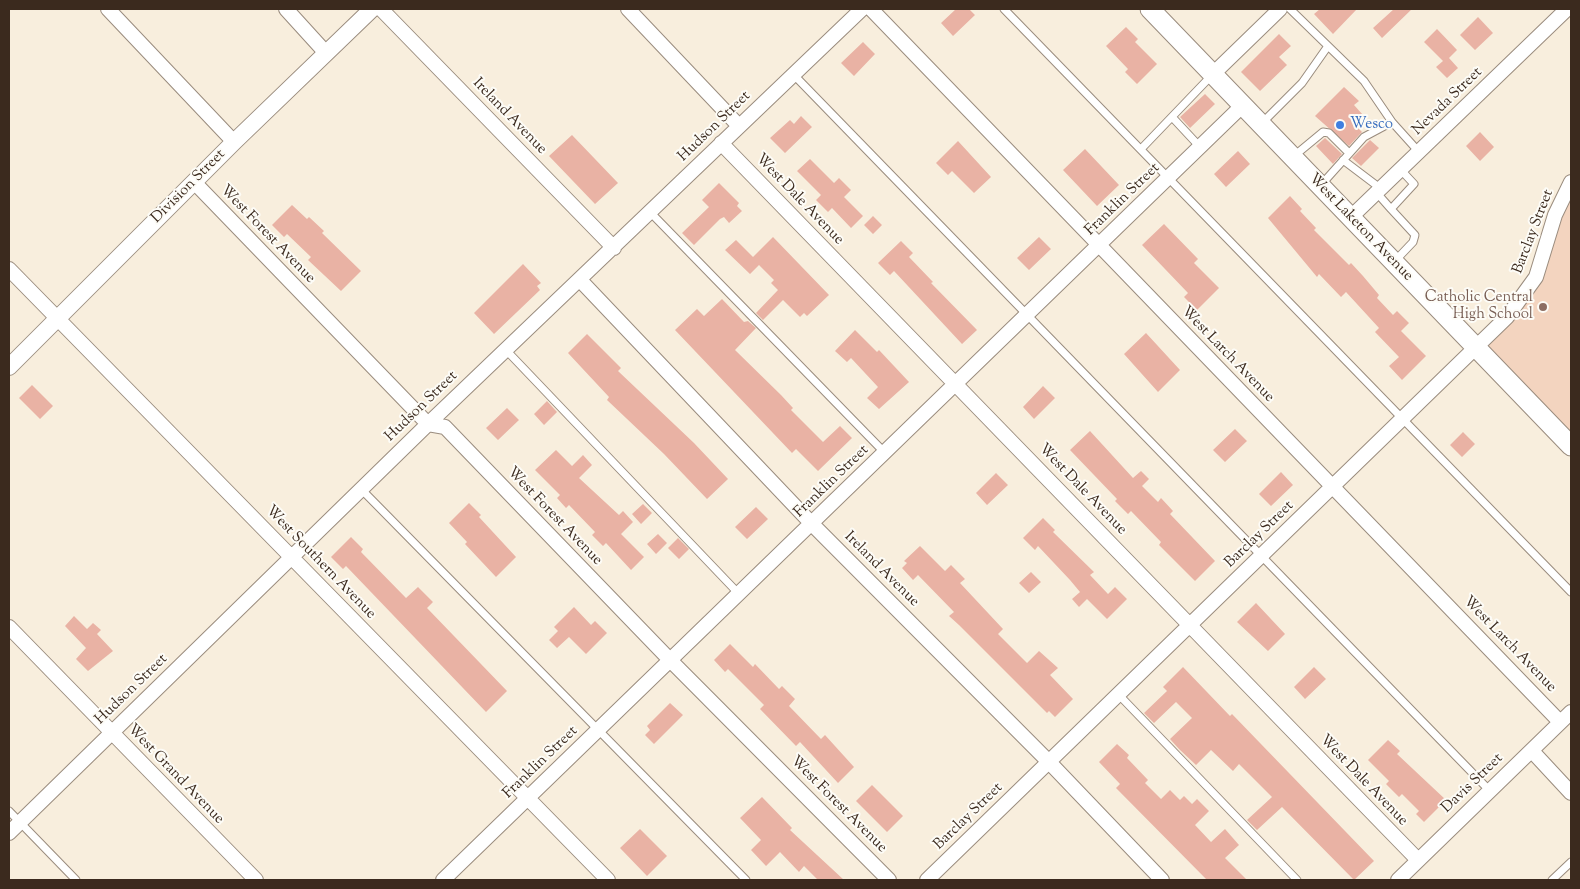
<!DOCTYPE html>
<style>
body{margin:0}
#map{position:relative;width:1580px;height:889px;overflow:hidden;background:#f8eedd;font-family:"Sorts Mill Goudy",serif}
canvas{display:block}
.frame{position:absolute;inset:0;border:10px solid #3b2a1e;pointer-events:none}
</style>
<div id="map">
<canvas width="1580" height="889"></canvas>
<div class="frame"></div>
</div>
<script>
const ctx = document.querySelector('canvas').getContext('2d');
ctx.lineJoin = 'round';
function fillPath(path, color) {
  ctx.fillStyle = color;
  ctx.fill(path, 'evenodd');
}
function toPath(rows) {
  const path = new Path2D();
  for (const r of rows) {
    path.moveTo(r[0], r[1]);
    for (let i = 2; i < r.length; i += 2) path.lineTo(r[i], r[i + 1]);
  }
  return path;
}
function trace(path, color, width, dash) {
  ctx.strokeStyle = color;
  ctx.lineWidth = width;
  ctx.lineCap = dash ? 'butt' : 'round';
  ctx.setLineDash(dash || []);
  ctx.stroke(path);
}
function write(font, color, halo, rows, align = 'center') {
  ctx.font = font + ' "Sorts Mill Goudy",serif';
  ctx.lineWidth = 4;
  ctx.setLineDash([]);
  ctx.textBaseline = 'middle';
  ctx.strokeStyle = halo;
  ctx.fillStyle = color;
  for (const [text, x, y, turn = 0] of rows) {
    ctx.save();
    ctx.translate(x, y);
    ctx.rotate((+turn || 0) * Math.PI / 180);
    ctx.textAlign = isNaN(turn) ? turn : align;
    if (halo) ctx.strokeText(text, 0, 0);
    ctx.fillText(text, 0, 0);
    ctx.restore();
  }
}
fillPath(toPath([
 [1571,182,1571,446,1475,346,1522,298]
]), '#f3d4bf');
fillPath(toPath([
 [956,9,969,9,975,15,953,36,941,23],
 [1320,9,1357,9,1333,34,1314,14],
 [1394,9,1412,9,1382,38,1373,28],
 [1478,17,1493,33,1475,50,1460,35],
 [1126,27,1138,39,1135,42,1157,64,1137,84,1125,72,1128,69,1106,46],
 [1437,29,1457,50,1449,58,1458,68,1447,78,1436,67,1443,61,1424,42],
 [1279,34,1291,46,1279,57,1287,65,1260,91,1241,72],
 [863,42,875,54,854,76,841,63],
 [1344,87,1359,101,1354,105,1363,115,1354,124,1362,132,1349,146,1315,116],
 [1205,94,1215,104,1190,128,1180,117],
 [801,116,812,127,785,153,770,138,790,120,794,124],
 [1480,132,1494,147,1480,161,1466,146],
 [572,135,618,183,595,204,549,156],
 [1325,138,1342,154,1333,164,1316,146],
 [1370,140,1379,148,1361,166,1352,158],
 [958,141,991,177,974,193,952,171,948,175,936,163],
 [1085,149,1119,185,1097,206,1063,170],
 [1238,151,1250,164,1226,187,1214,174],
 [810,159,834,183,839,178,851,190,844,197,863,216,851,228,832,208,828,212,816,200,821,195,797,171],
 [719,183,739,203,737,206,742,211,729,223,724,217,720,219,694,245,682,233,709,207,702,200],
 [1290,196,1302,209,1300,211,1316,228,1314,230,1349,265,1351,263,1363,276,1379,295,1377,298,1393,315,1397,311,1409,323,1401,331,1426,356,1402,380,1389,366,1399,357,1375,332,1379,328,1346,292,1341,297,1319,274,1317,277,1268,218],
 [292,205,307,219,309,217,324,231,322,233,361,271,341,291,308,260,311,257,287,234,284,237,272,225],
 [873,216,882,225,873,234,864,225],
 [1164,224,1198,259,1194,263,1219,288,1197,310,1184,297,1188,293,1142,245],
 [773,237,829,295,807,316,804,313,800,317,783,300,763,320,756,313,778,290,771,283,774,280,759,265,750,274,725,250,736,240,753,257],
 [1039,237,1051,249,1029,270,1017,258],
 [901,241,913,253,909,257,933,282,931,283,977,330,962,344,894,271,890,275,878,263],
 [523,264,541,283,537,286,540,290,494,334,474,313],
 [722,299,744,322,748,321,756,328,735,350,781,395,793,408,791,410,823,442,840,426,852,438,818,471,796,449,792,453,675,330,697,309,704,316],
 [855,330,877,352,879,350,909,382,879,409,867,398,878,387,851,358,847,362,835,351],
 [1146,333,1180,370,1158,392,1124,354],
 [587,334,621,368,618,371,694,443,728,479,707,499,664,454,607,400,609,397,568,353],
 [32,385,53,406,40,419,19,398],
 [1043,386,1055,398,1034,419,1023,407],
 [547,401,557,412,544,425,534,414],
 [507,408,519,420,498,440,486,428],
 [1235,429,1247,441,1225,462,1213,450],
 [1090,431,1133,478,1141,471,1149,479,1142,486,1158,502,1161,498,1173,511,1170,514,1215,561,1195,581,1159,545,1161,542,1131,511,1128,514,1115,501,1117,499,1070,450],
 [1463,432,1475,444,1462,457,1450,445],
 [556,450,572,466,583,455,592,465,579,478,619,515,623,511,633,522,621,534,644,557,631,570,606,543,603,546,592,535,595,532,569,505,566,508,557,498,560,495,535,470],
 [1281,472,1293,485,1271,506,1259,494],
 [996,473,1008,485,987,505,976,493],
 [469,503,481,515,479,517,516,557,496,577,465,544,467,542,449,523],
 [643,504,652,513,641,524,632,514],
 [756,507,768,519,747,539,735,527],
 [1043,518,1055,530,1053,532,1094,572,1090,575,1108,594,1115,587,1127,599,1107,619,1087,599,1079,607,1072,599,1080,592,1070,580,1038,546,1035,550,1023,538],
 [658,534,667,543,656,554,647,544],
 [351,537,363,549,361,552,406,598,418,587,433,602,427,608,507,691,486,712,346,566,343,569,331,557],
 [678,538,689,549,679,559,668,548],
 [920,546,945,571,951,565,965,579,960,583,1003,629,998,634,1027,663,1039,651,1058,668,1050,675,1073,699,1055,717,1049,711,1047,713,959,625,949,616,954,612,918,575,913,580,902,568,907,563,904,561],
 [1031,572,1041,582,1029,593,1019,583],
 [1256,603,1285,634,1268,651,1237,622],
 [574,607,591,625,595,621,607,633,586,654,569,637,557,648,549,640,558,631,554,627],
 [74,616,87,629,93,623,101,630,97,634,113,651,88,671,76,659,86,648,65,626],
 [730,644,753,667,755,664,779,689,782,686,795,699,789,706,821,739,825,735,854,767,838,783,800,742,796,746,760,709,764,705,728,669,725,672,714,660],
 [1183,667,1230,716,1232,714,1374,861,1354,880,1282,807,1257,830,1247,820,1272,797,1239,764,1233,771,1211,750,1196,765,1179,749,1170,739,1192,718,1176,702,1154,723,1144,713,1167,691,1163,687],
 [1314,667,1326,679,1305,699,1294,687],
 [670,703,683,715,654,744,645,735,650,730,647,726],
 [1388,740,1400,751,1397,754,1446,800,1424,822,1416,814,1419,811,1402,794,1399,797,1386,784,1389,781,1368,760],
 [1117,744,1129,755,1127,758,1148,780,1145,783,1161,799,1170,790,1180,800,1184,796,1192,804,1197,799,1209,811,1195,825,1211,842,1225,829,1239,845,1225,858,1247,880,1207,880,1116,788,1120,784,1099,762],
 [872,785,903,816,887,832,856,801],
 [762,797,792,828,790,830,844,880,818,880,804,866,799,872,780,852,766,866,751,850,761,840,740,818],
 [640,829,667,856,647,876,620,848]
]), '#e9b2a4');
const service = toPath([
 [1004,9,1571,592],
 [1290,9,1364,81,1392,122],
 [793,74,1490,791],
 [1173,118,1200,147],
 [1261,124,1302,83,1328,46],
 [1142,148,1213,74],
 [1294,156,1323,132,1329,133,1349,153],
 [1343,160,1380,188],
 [1321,185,1364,137,1392,122,1419,152],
 [1376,192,1391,209,1414,184,1400,169],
 [1391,209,1415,235,1413,242,1394,262],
 [650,212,885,453],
 [506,350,739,594],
 [361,489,746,880],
 [1119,695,1297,880],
 [9,811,76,880],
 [1552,880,1571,862]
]);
const minor = toPath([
 [108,9,234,142],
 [286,9,326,53],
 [381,9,614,248],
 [628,9,739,126],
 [871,9,1560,722],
 [1213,74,1280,9],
 [721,143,1418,860],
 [194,182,428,424,445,427,670,660,889,880],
 [1350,218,1567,9],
 [9,269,608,880],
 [580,280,812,524,1050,763,1162,880],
 [9,627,256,880],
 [1532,751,1571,793],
 [9,833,428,424,862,9],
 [443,880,1242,106],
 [927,880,1507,317,1536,277,1555,215,1571,182],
 [1398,880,1571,712]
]);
const tertiary = toPath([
 [9,367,234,142,372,9]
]);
const secondary = toPath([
 [1150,9,1571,446]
]);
trace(service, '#9a8c7e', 9);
trace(minor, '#9a8c7e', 16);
trace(tertiary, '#9a8c7e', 18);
trace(secondary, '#9a8c7e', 21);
trace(service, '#fff', 7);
trace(minor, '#fff', 14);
trace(tertiary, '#fff', 16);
trace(secondary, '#fff', 19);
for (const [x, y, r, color] of [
 [1340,125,5,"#3f7fe0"],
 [1543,307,5,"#8d6e63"]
]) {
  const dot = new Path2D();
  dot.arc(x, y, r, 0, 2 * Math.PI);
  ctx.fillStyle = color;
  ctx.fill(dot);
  trace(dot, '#fdfcf7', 2);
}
write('15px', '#3b2a1e', '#fdfcf7', [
 ["Nevada Street",1448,102,-44],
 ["Ireland Avenue",509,117,46],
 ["Hudson Street",715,127,-44],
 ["Division Street",189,187,-45],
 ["West Dale Avenue",799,200,46],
 ["Franklin Street",1123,200,-44],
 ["West Laketon Avenue",1360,228,46],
 ["Barclay Street",1534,232,-69],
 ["West Forest Avenue",267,235,46],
 ["West Larch Avenue",1227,355,46],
 ["Hudson Street",422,407,-44],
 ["Franklin Street",832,482,-44],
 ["West Dale Avenue",1082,490,46],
 ["West Forest Avenue",554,517,46],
 ["Barclay Street",1260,535,-44],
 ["West Southern Avenue",320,563,46],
 ["Ireland Avenue",881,570,45],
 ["West Larch Avenue",1509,645,46],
 ["Hudson Street",132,690,-44],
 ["Franklin Street",541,763,-44],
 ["West Grand Avenue",175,775,46],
 ["West Dale Avenue",1363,781,46],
 ["Davis Street",1473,784,-44],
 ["West Forest Avenue",838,805,45],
 ["Barclay Street",969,817,-44]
]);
write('15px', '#366cbe', '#fdfcf7', [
 ["Wesco",1350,125]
], 'left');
write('15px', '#785e54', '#fdfcf7', [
 ["Catholic Central",1533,298],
 ["High School",1533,315]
], 'right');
</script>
